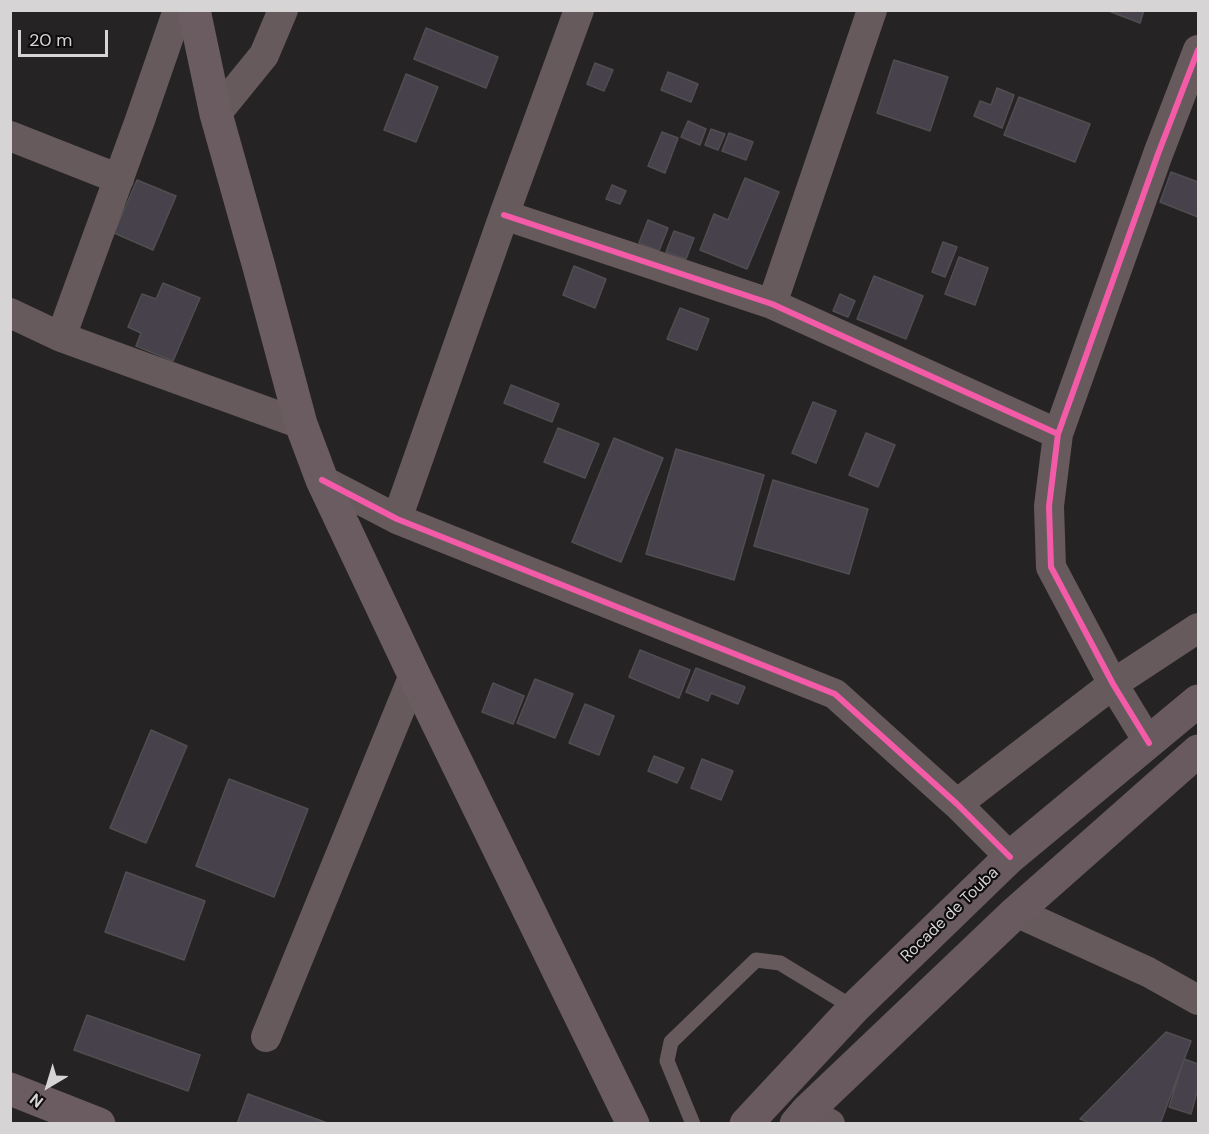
<!DOCTYPE html>
<style>
body{margin:0}
#map{position:relative;width:1209px;height:1134px;overflow:hidden;background:#262325;font-family:"DM Sans",sans-serif}
canvas{display:block}
.frame{position:absolute;inset:0;border:12px solid #d7d4d6;pointer-events:none}
.north{position:absolute;left:18px;top:1056px;width:60px;height:60px;-webkit-text-stroke:4px #0f0c0e;paint-order:stroke;rotate:218deg;font-size:16px;font-weight:700;line-height:24px;text-align:center;color:#d7d4d6}
.north::after{content:'';display:block;margin:auto;width:21px;height:27px;background:#d7d4d6;clip-path:polygon(50% 0,100% 100%,50% 72%,0 100%)}
.scale{position:absolute;left:18px;top:30px;width:90px;height:27px;box-sizing:border-box;border:3px solid #d7d4d6;border-top:0;padding-left:8px;font-size:18px;line-height:21px;white-space:nowrap;color:#d7d4d6;-webkit-text-stroke:4px #0f0c0e;paint-order:stroke}
</style>
<div id="map">
<canvas width="1209" height="1134"></canvas>
<div class="frame"></div>
<div class="north">N</div>
<div class="scale">20 m</div>
</div>
<script>
const ctx = document.querySelector('canvas').getContext('2d');
ctx.lineJoin = 'round';
function fillPath(path, color) {
  ctx.fillStyle = color;
  ctx.fill(path, 'evenodd');
}
function toPath(rows) {
  const path = new Path2D();
  for (const r of rows) {
    path.moveTo(r[0], r[1]);
    for (let i = 2; i < r.length; i += 2) path.lineTo(r[i], r[i + 1]);
  }
  return path;
}
function trace(path, color, width, dash) {
  ctx.strokeStyle = color;
  ctx.lineWidth = width;
  ctx.lineCap = dash ? 'butt' : 'round';
  ctx.setLineDash(dash || []);
  ctx.stroke(path);
}
function write(font, color, halo, rows, align = 'center') {
  ctx.font = font + ' "DM Sans",sans-serif';
  ctx.lineWidth = 4.5;
  ctx.setLineDash([]);
  ctx.textBaseline = 'middle';
  ctx.strokeStyle = halo;
  ctx.fillStyle = color;
  for (const [text, x, y, turn = 0] of rows) {
    ctx.save();
    ctx.translate(x, y);
    ctx.rotate((+turn || 0) * Math.PI / 180);
    ctx.textAlign = isNaN(turn) ? turn : align;
    if (halo) ctx.strokeText(text, 0, 0);
    ctx.fillText(text, 0, 0);
    ctx.restore();
  }
}
const building = toPath([
 [1106,10,1144,10,1140,23,1106,10],
 [426,28,498,57,486,88,414,59,426,28],
 [894,60,948,77,930,131,877,113,894,60],
 [595,63,613,70,604,91,587,84,595,63],
 [668,72,698,84,691,102,661,90,668,72],
 [406,74,438,87,416,142,384,130,406,74],
 [997,88,1014,95,1002,128,974,116,980,101,991,105,997,88],
 [1019,97,1090,124,1075,162,1004,135,1019,97],
 [688,121,706,129,700,145,681,137,688,121],
 [711,129,725,134,718,150,705,145,711,129],
 [662,132,678,138,665,173,648,166,662,132],
 [729,133,753,142,746,160,722,151,729,133],
 [1171,172,1198,182,1198,217,1160,202,1171,172],
 [745,178,779,192,747,269,700,250,714,214,728,220,745,178],
 [137,180,176,196,153,250,114,233,137,180],
 [612,185,626,191,620,204,606,199,612,185],
 [648,220,668,228,659,251,639,243,648,220],
 [674,231,694,238,686,259,666,252,674,231],
 [943,242,957,247,945,277,932,272,943,242],
 [959,257,988,268,975,305,945,294,959,257],
 [574,266,606,279,595,308,563,295,574,266],
 [874,276,923,296,906,339,857,319,874,276],
 [163,283,200,298,173,361,136,346,141,333,128,327,142,294,156,299,163,283],
 [840,294,855,301,848,317,833,311,840,294],
 [680,308,709,319,697,350,667,339,680,308],
 [511,385,559,404,552,422,504,403,511,385],
 [813,402,836,411,816,463,792,453,813,402],
 [558,428,599,444,585,478,544,462,558,428],
 [866,433,895,445,878,487,849,475,866,433],
 [614,438,663,458,621,562,572,542,614,438],
 [676,449,764,475,734,580,646,554,676,449],
 [773,480,868,509,849,574,754,546,773,480],
 [640,650,690,670,679,698,629,677,640,650],
 [696,668,745,687,738,704,711,693,708,701,686,692,696,668],
 [535,679,573,694,555,738,517,723,535,679],
 [493,683,524,696,513,724,482,712,493,683],
 [585,704,614,716,599,755,569,743,585,704],
 [151,730,187,746,146,843,110,828,151,730],
 [654,756,684,768,677,783,648,771,654,756],
 [702,759,733,771,721,800,691,788,702,759],
 [229,779,308,809,274,897,196,866,229,779],
 [126,872,205,901,184,960,105,932,126,872],
 [87,1015,200,1055,188,1091,74,1050,87,1015],
 [1166,1032,1191,1041,1160,1124,1093,1124,1080,1119,1166,1032],
 [1184,1059,1198,1064,1198,1088,1191,1114,1169,1107,1184,1059],
 [248,1094,330,1124,237,1124,248,1094]
]);
fillPath(building, '#46414a');
trace(building, '#504e51', 1.5);
trace(toPath([
 [693,1124,667,1061,671,1042,756,960,780,963,854,1008]
]), '#675a5c', 15);
trace(toPath([
 [216,114,264,55,283,10],
 [10,136,119,179],
 [504,215,772,304,1058,434],
 [772,304,872,10],
 [10,313,61,337,301,424],
 [61,337,140,120,178,10],
 [322,480,397,519,835,694,957,804,1010,857],
 [397,519,504,215,579,10],
 [1149,743,1113,684,1051,567,1049,506,1058,434,1158,154,1198,50],
 [957,804,1113,684,1198,628],
 [1016,912,1148,972,1198,1000],
 [266,1037,414,675],
 [807,1111,830,1124]
]), '#675a5c', 30);
trace(toPath([
 [194,10,216,114,259,267,301,424,322,480,414,675,633,1124],
 [10,1089,99,1124]
]), '#6a5c60', 33);
trace(toPath([
 [746,1124,854,1008,1010,857,1198,701],
 [796,1124,807,1111,1016,912,1198,751]
]), '#685a5e', 33);
trace(toPath([
 [504,215,772,304,1058,434],
 [322,480,397,519,835,694,957,804,1010,857],
 [1149,743,1113,684,1051,567,1049,506,1058,434,1158,154,1198,50]
]), '#f35aa7', 6);
write('16px', '#d7d4d6', '#0f0c0e', [
 ["Rocade de Touba",950,915,-44]
]);
</script>
